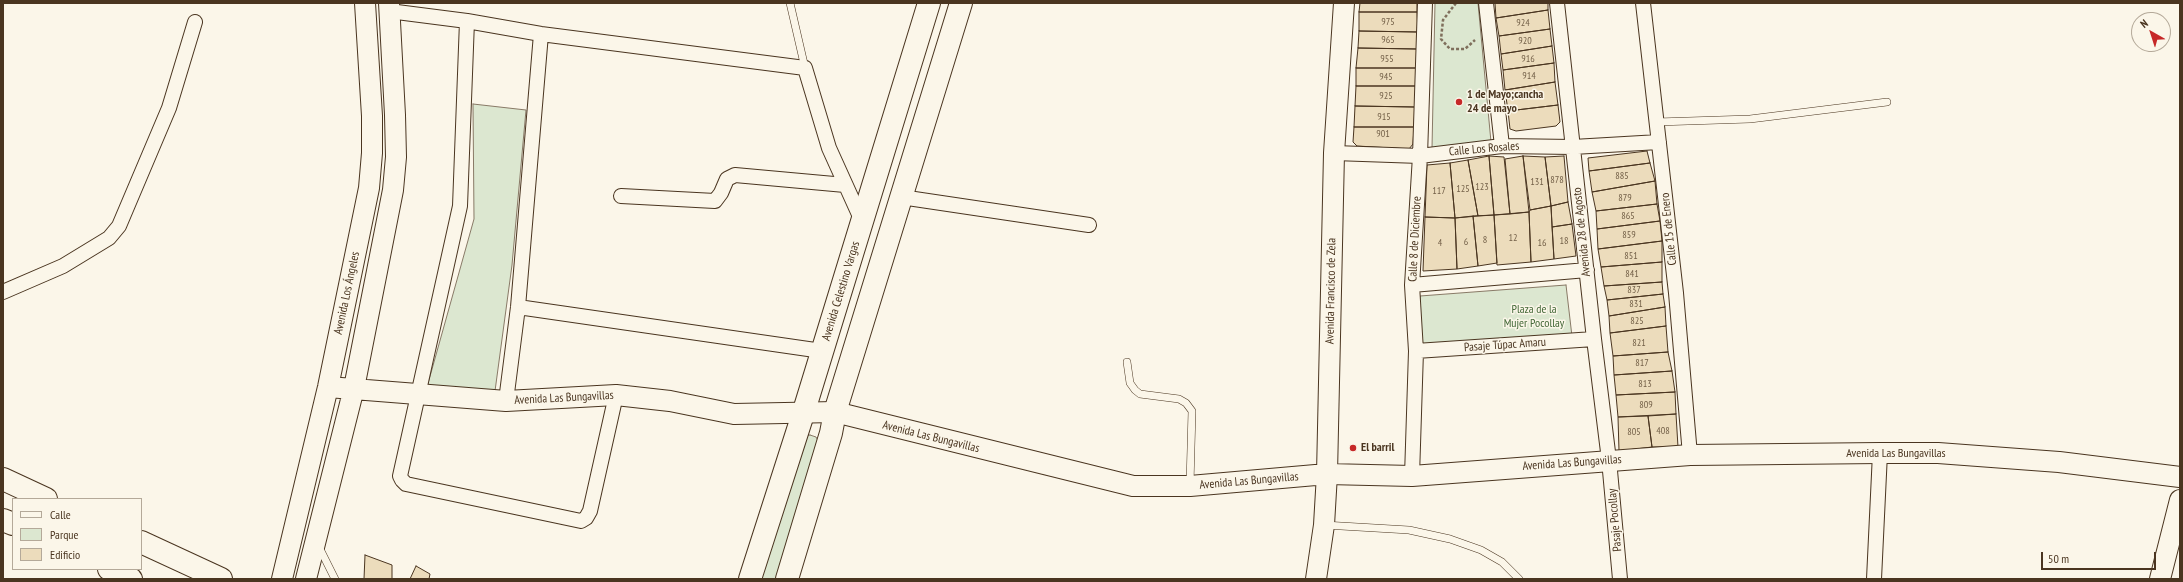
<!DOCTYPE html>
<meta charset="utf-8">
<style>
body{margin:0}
#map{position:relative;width:2183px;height:582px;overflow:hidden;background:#fbf6e9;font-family:"PT Sans Narrow",sans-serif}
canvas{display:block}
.frame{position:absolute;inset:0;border:4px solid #4a3520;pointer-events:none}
.legend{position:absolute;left:12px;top:498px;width:130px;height:72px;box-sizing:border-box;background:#fbf6e9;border:1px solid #b4a999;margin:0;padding:5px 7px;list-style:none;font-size:12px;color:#4a3520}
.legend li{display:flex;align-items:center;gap:8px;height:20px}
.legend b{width:20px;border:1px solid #b4a999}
.north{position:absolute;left:2131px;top:12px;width:40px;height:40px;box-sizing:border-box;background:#fbf6e9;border:1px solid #b4a999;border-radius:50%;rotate:321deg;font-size:11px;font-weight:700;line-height:16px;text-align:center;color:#4a3520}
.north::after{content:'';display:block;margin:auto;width:14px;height:18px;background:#c62828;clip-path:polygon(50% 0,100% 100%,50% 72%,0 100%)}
.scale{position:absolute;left:2041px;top:552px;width:115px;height:18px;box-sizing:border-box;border:2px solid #4a3520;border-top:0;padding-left:5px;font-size:12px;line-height:14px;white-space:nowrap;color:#4a3520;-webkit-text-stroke:3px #fbf6e9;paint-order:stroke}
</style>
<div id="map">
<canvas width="2183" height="582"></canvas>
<div class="frame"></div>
<ul class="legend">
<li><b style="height:5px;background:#fbf6e9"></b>Calle</li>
<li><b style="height:11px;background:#dce7d0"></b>Parque</li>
<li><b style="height:11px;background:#ecdcbc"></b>Edificio</li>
</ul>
<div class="north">N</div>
<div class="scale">50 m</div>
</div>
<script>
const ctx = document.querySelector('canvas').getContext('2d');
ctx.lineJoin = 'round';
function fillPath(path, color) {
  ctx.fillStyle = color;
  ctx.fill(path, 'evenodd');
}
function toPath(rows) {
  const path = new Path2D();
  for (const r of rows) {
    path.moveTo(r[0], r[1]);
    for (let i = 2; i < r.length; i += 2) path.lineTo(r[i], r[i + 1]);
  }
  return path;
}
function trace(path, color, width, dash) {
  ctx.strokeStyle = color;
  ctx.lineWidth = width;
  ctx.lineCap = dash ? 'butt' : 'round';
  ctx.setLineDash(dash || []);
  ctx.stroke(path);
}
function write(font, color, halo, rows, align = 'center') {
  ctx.font = font + ' "PT Sans Narrow",sans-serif';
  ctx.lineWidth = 3;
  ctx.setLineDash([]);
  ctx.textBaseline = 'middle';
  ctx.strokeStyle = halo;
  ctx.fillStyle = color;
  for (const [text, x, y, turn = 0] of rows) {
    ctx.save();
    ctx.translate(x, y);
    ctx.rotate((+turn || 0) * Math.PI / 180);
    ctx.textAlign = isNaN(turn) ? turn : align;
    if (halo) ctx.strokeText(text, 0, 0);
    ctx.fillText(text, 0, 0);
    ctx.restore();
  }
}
const green = toPath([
 [1435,3,1478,3,1491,142,1432,148,1435,3],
 [473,104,526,110,512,265,495,391,427,387,474,219,473,104],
 [1566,285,1573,345,1419,356,1420,296,1566,285],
 [810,435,816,437,820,444,780,579,760,579,804,436,810,435]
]);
fillPath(green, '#dce7d0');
trace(green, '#887966', 1);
const building = toPath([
 [1360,3,1417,3,1417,12,1359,12,1360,3],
 [1495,3,1548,3,1548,10,1496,18,1495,3],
 [1548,10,1550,29,1499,36,1496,18,1548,10],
 [1359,12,1417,12,1418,32,1359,31,1359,12],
 [1550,29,1552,46,1501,54,1499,36,1550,29],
 [1359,31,1418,32,1417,49,1358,48,1359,31],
 [1552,46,1554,63,1503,70,1501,54,1552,46],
 [1358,48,1417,49,1417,68,1356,68,1358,48],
 [1554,63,1555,82,1505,90,1503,70,1554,63],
 [1356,68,1417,68,1416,86,1356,86,1356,68],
 [1555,82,1558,105,1508,111,1505,90,1555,82],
 [1356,86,1416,86,1415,107,1355,106,1356,86],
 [1558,105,1560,122,1556,126,1516,131,1510,129,1508,111,1558,105],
 [1355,106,1415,107,1414,127,1354,127,1355,106],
 [1354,127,1414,127,1413,144,1409,149,1357,146,1353,142,1354,127],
 [1647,151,1650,163,1589,171,1588,158,1647,151],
 [1489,156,1494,215,1478,216,1468,160,1489,156],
 [1489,156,1504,157,1510,214,1494,215,1489,156],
 [1523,156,1545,157,1551,206,1530,210,1523,156],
 [1523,156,1529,212,1510,214,1505,159,1523,156],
 [1564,156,1568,202,1551,206,1545,157,1564,156],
 [1468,160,1478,216,1455,218,1450,163,1468,160],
 [1450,163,1455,218,1425,217,1427,165,1450,163],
 [1650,163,1655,181,1592,192,1589,171,1650,163],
 [1655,181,1657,204,1596,211,1592,192,1655,181],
 [1568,202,1572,224,1552,227,1551,206,1568,202],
 [1657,204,1660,221,1597,229,1596,211,1657,204],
 [1551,206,1554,259,1531,262,1529,212,1530,210,1551,206],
 [1529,212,1531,262,1497,265,1494,215,1529,212],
 [1494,215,1497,263,1478,266,1473,216,1494,215],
 [1473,216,1478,266,1457,269,1455,218,1473,216],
 [1425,217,1455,218,1457,269,1423,271,1425,217],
 [1660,221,1662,241,1598,249,1597,229,1660,221],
 [1572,224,1576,256,1554,259,1552,227,1572,224],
 [1662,241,1662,262,1601,267,1598,249,1662,241],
 [1662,262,1662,282,1604,286,1601,267,1662,262],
 [1662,282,1663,294,1607,300,1604,286,1662,282],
 [1663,294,1665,307,1609,316,1607,300,1663,294],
 [1665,307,1666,326,1610,333,1609,316,1665,307],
 [1666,326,1668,352,1613,356,1610,333,1666,326],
 [1668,352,1672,371,1614,375,1613,356,1668,352],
 [1672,371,1675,392,1616,395,1614,375,1672,371],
 [1675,392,1676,414,1618,417,1616,395,1675,392],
 [1676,414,1678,447,1652,447,1648,416,1676,414],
 [1648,416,1652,447,1619,451,1618,417,1648,416],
 [365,555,392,565,392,579,364,579,365,555],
 [416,566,430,574,429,579,410,579,416,566]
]);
fillPath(building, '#ecdcbc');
trace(building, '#4a3520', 1);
const lane = toPath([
 [790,3,805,68],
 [1657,122,1750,119,1887,102],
 [1127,362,1130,383,1135,390,1140,394,1179,399,1186,403,1192,411,1190,484],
 [1324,525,1409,530,1450,539,1481,550,1502,562,1519,579],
 [318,545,335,579]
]);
const street = toPath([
 [1486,3,1502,146],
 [1557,3,1594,339,1609,460,1620,579],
 [1643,3,1676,293,1690,455],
 [389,11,467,21,541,34,805,68,829,148,862,221],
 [467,21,460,206,400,476,402,480,406,484,581,521,586,518,590,511,616,395],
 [1334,153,1420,156,1502,146,1573,147,1659,142],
 [621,196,715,201,721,193,727,179,735,175,845,185],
 [901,197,1089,225],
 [1412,285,1587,270],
 [3,292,63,266,109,238,119,226,169,108,195,22],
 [518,307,822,351],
 [1416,351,1594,339],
 [506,401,518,307,541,34],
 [1412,476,1416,351,1412,285,1420,156,1425,3],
 [1874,579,1880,453]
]);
const secondary = toPath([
 [328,387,506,401,616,395,670,401,734,414,835,412,1133,486,1190,486,1327,474,1412,476,1690,455,1880,453,1938,453,2059,462,2180,477],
 [282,579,328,387,369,188,372,153,372,116,365,3],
 [306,579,354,388,393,190,396,157,395,115,389,3],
 [1316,579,1324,525,1327,474,1334,153,1344,3],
 [2160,579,2180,500]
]);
const highway = toPath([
 [3,479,46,499],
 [3,520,13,524],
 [141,542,221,579],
 [109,569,131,579],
 [750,579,803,414,929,3],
 [787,579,831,433,835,412,961,3]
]);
trace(lane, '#4a3520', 8);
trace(street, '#4a3520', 16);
trace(secondary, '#4a3520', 22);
trace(highway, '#4a3520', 24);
trace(toPath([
 [1456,3,1443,20,1441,39,1450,49,1465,49,1475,40]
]), '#7f6f5c', 2.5, [3, 2]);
trace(lane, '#fbf6e9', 7);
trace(street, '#fbf6e9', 14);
trace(secondary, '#fbf6e9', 20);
trace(highway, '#fbf6e9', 22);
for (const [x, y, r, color] of [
 [1459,102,4,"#c62828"],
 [1353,448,4,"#c62828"]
]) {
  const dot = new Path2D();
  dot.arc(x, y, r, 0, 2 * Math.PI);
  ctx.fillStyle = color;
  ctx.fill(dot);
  trace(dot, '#fbf6e9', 1.5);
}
write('10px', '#725f47', null, [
 ["975",1388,22],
 ["924",1523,23],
 ["965",1388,40],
 ["920",1525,41],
 ["955",1387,59],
 ["916",1528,59],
 ["914",1529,76],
 ["945",1386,77],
 ["925",1386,96],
 ["915",1384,117],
 ["901",1383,134],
 ["885",1622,176],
 ["878",1557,180],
 ["131",1537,182],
 ["123",1482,187],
 ["125",1463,189],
 ["117",1439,191],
 ["879",1625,198],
 ["865",1628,216],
 ["859",1629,235],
 ["12",1513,238],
 ["8",1485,240],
 ["18",1564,241],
 ["6",1466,242],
 ["4",1440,243],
 ["16",1542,243],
 ["851",1631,256],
 ["841",1632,274],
 ["837",1634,290],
 ["831",1636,304],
 ["825",1637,321],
 ["821",1639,343],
 ["817",1642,363],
 ["813",1645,384],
 ["809",1646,405],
 ["408",1663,431],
 ["805",1634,432]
]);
write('bold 12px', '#4a3520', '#fbf6e9', [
 ["1 de Mayo;cancha",1467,95],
 ["24 de mayo",1467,109],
 ["El barril",1361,448]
], 'left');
write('12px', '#4a3520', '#fbf6e9', [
 ["Calle Los Rosales",1484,149,-5],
 ["Calle 15 de Enero",1669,229,-96],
 ["Avenida 28 de Agosto",1582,232,-96],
 ["Calle 8 de Diciembre",1415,239,-87],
 ["Avenida Celestino Vargas",841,291,-73],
 ["Avenida Francisco de Zela",1331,291,-89],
 ["Avenida Los Ángeles",347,293,-78],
 ["Pasaje Túpac Amaru",1505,345,-4],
 ["Avenida Las Bungavillas",564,398,-3],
 ["Avenida Las Bungavillas",931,437,14],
 ["Avenida Las Bungavillas",1896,454],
 ["Avenida Las Bungavillas",1572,463,-4],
 ["Avenida Las Bungavillas",1249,481,-5],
 ["Pasaje Pocollay",1615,520,-95]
]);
write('12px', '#436837', '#fbf6e9', [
 ["Plaza de la",1534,310],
 ["Mujer Pocollay",1534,324]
]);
</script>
